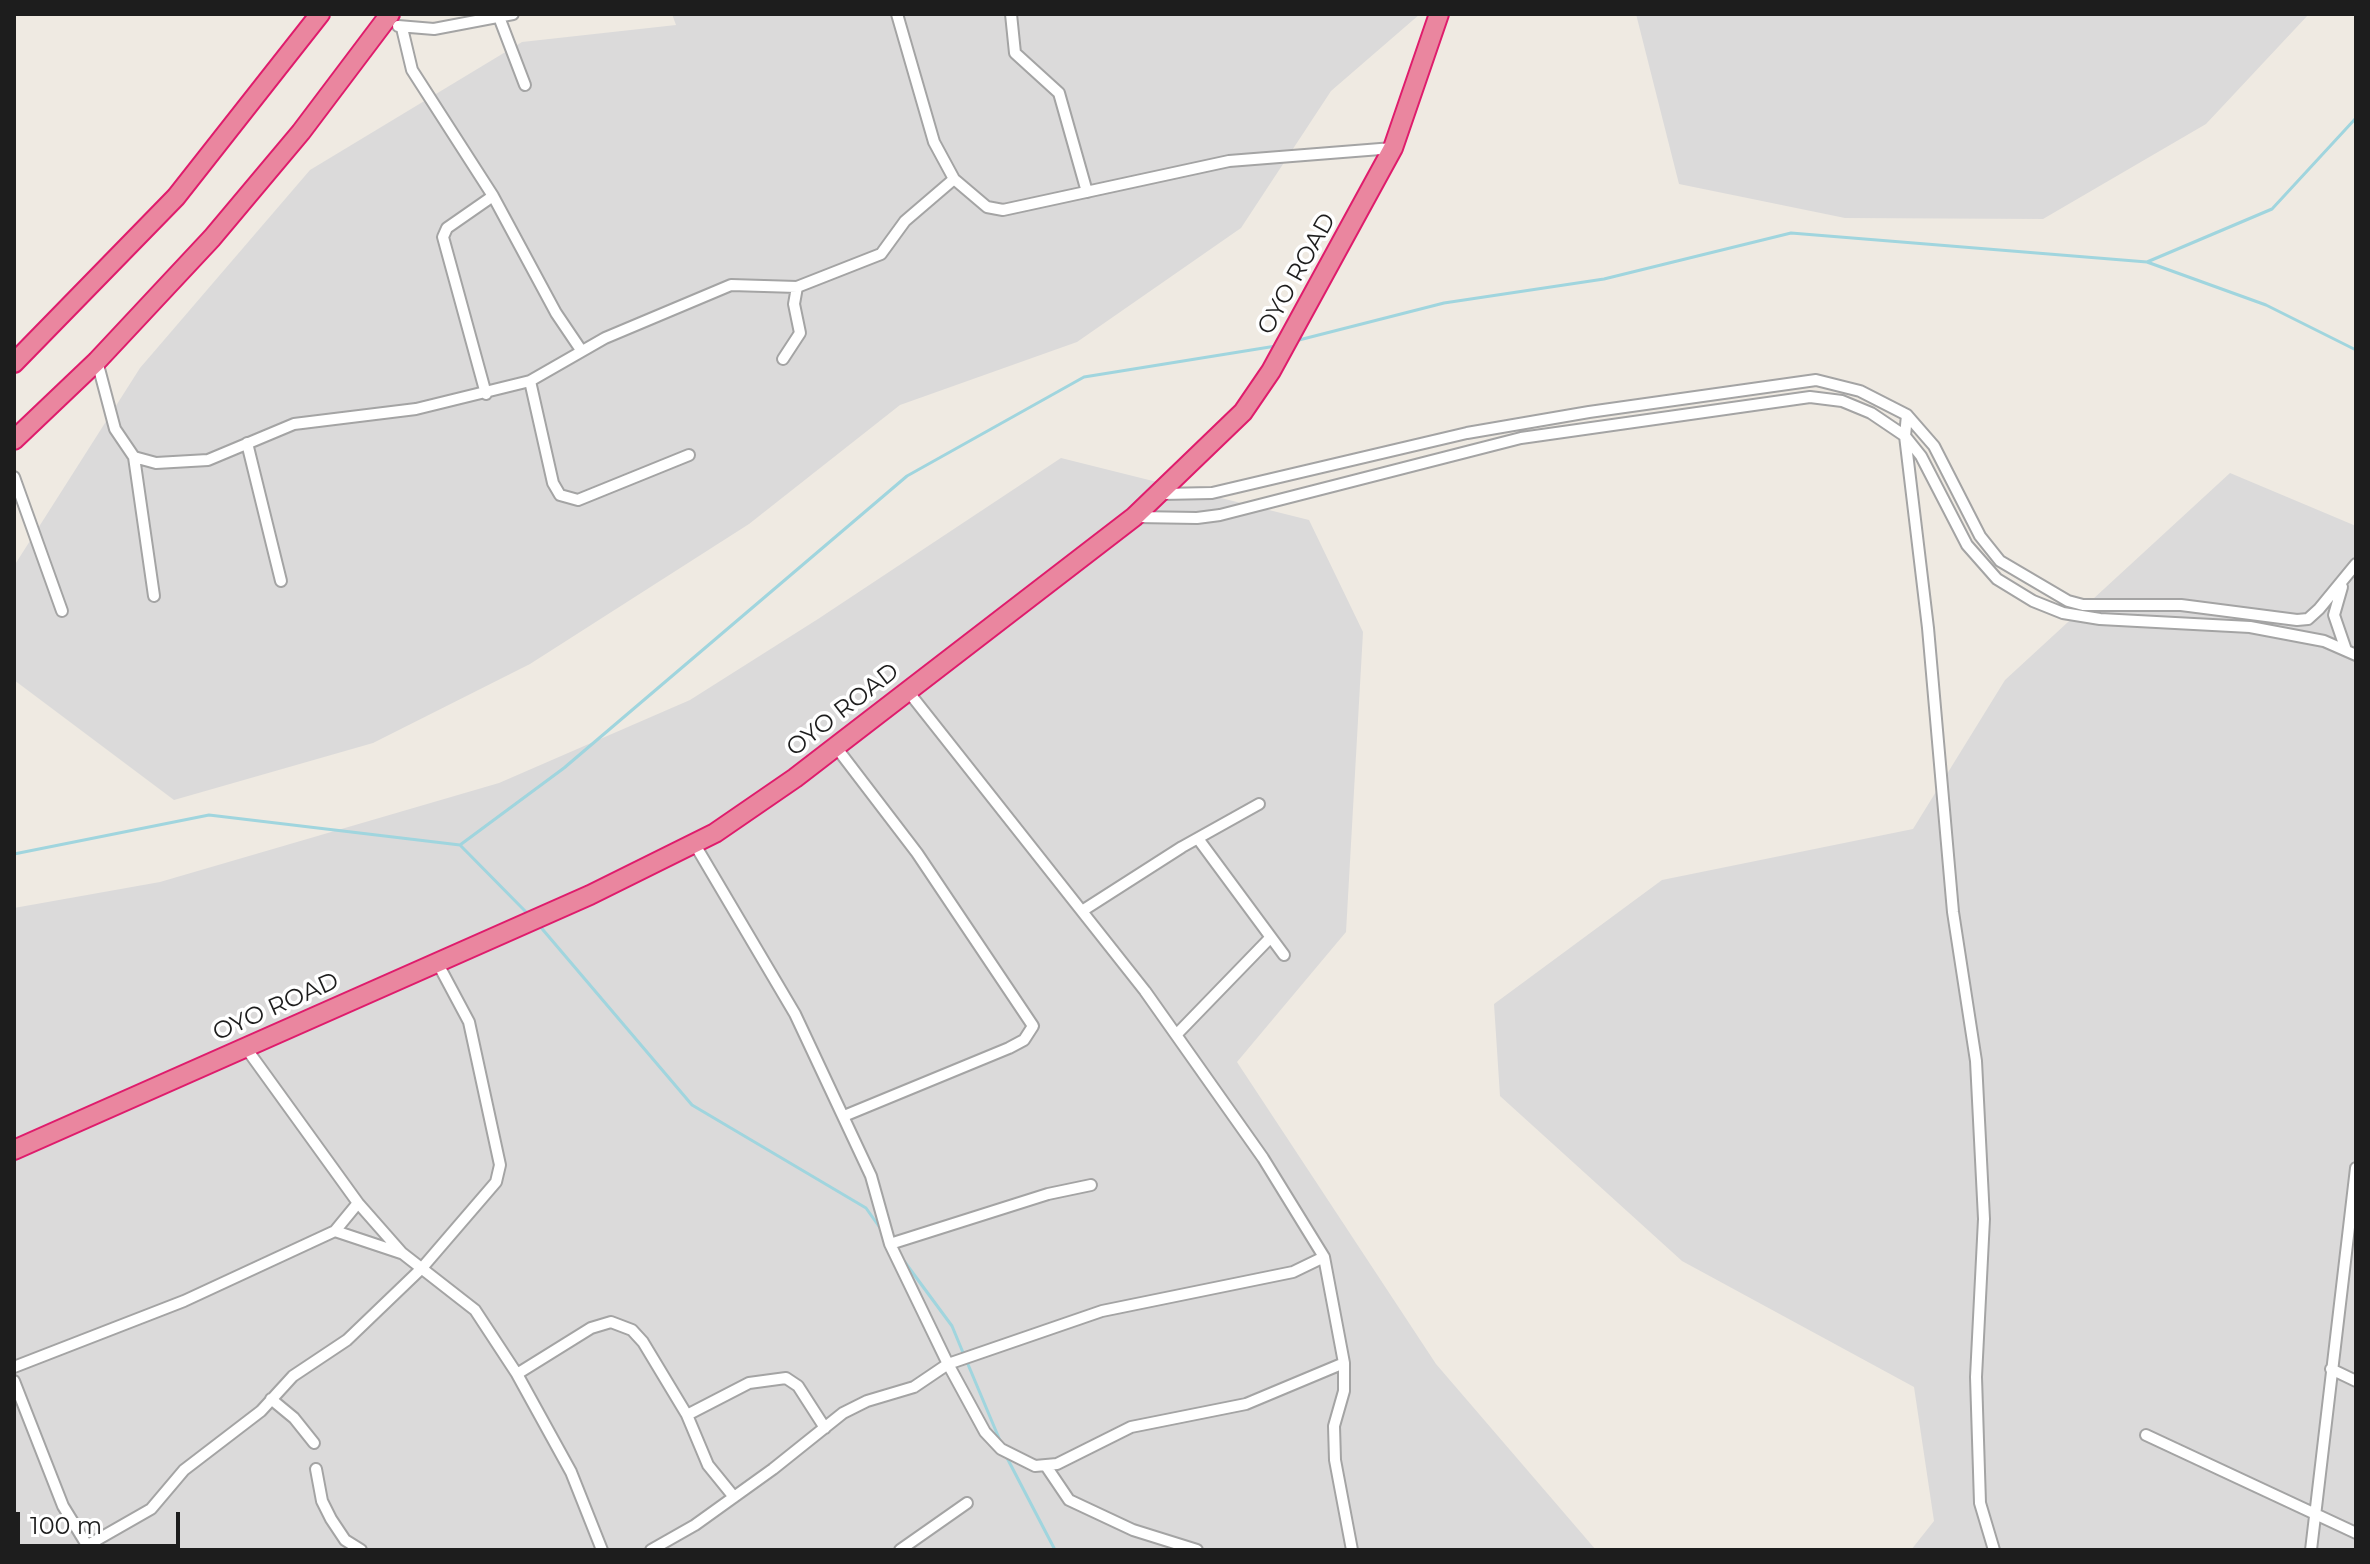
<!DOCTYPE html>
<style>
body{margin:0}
#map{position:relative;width:2370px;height:1564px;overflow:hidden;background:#efeae2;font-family:Montserrat,sans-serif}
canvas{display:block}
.frame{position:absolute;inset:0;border:16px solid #1d1d1d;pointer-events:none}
.scale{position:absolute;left:16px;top:1512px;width:164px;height:36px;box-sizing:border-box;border:4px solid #1d1d1d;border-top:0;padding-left:10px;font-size:24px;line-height:28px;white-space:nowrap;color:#1d1d1d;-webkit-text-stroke:6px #fff;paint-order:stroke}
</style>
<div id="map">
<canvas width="2370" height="1564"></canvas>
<div class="frame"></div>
<div class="scale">100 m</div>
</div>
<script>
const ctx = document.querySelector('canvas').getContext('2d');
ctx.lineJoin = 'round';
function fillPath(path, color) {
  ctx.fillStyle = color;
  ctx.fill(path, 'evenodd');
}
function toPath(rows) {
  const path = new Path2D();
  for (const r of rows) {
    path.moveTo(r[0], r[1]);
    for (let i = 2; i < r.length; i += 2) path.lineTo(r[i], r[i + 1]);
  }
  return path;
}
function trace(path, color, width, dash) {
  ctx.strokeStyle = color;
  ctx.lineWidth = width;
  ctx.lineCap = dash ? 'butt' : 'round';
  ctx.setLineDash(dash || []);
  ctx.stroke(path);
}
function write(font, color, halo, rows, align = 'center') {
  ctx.font = font + ' Montserrat,sans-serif';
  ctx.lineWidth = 7;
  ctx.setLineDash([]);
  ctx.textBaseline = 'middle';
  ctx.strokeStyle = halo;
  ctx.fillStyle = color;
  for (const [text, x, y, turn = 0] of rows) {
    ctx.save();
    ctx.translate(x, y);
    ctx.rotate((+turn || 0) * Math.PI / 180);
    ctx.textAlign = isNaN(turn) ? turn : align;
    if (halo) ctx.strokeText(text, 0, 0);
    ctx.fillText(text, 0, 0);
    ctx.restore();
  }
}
fillPath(toPath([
 [672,14,1420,14,1331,91,1241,228,1077,342,900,405,749,524,530,664,373,743,174,800,14,680,14,566,140,368,310,170,522,42,676,25],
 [1636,14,2309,14,2206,124,2043,219,1845,218,1679,184],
 [1061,458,1309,520,1363,632,1346,932,1237,1062,1436,1364,1596,1550,14,1550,14,908,160,882,499,783,690,700,818,619],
 [2230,473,2356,526,2356,1550,1911,1550,1934,1521,1914,1387,1682,1261,1500,1096,1494,1004,1662,880,1913,829,2005,680]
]), '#dbdada');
trace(toPath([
 [2147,262,2272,209,2356,118],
 [1295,341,1444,303,1604,279,1791,233,2147,262,2266,305,2356,350],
 [460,845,527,913],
 [14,854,209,815,460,845,564,768,907,476,1084,377,1276,346],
 [538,924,692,1105,866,1208,883,1232],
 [904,1261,952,1326,964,1355],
 [967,1362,1001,1443],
 [1005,1454,1055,1550]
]), '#a0d5de', 3);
const street = toPath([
 [897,14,934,142,954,179,987,207,1003,210,1229,161,1393,148],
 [1011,14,1015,53,1059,93,1087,192],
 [499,17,525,85],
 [398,26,434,29,513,14],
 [402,28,412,70,493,196,556,313,581,350],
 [783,359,800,333,794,304,797,287],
 [97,361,115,429,134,457,156,463,208,460,294,424,416,409,530,381,605,338,731,285,797,287,881,254,905,221,954,179],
 [530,381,553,483,560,495,578,500,689,455],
 [486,394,443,237,447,228,493,196],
 [1907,415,1905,436,1928,628,1953,912,1976,1061,1984,1219,1976,1377,1980,1503,1994,1550],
 [247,443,281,581],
 [134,457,154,596],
 [14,477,62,611],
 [1162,494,1212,493,1467,433,1589,412,1816,380,1860,391,1907,415,1934,446,1980,536,2000,561,2068,601,2083,605,2181,605,2297,620,2308,619,2319,609,2356,564],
 [1136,517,1197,518,1220,515,1521,438,1810,397,1842,401,1871,413,1905,436,1921,456,1967,545,1997,579,2033,601,2063,613,2100,619,2250,627,2324,641,2356,655],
 [2342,587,2334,615,2346,650],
 [907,690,1145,991,1263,1158,1324,1257,1344,1363,1344,1391,1334,1426,1335,1460,1352,1550],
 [836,747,917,853,1033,1026,1024,1040,1009,1048,844,1116],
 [1199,840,1284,955],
 [694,843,795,1014,871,1176,890,1244,948,1364,985,1432,1001,1449,1035,1466,1057,1464,1131,1427,1246,1404,1344,1363],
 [1082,911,1182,847,1259,804],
 [1176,1035,1270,938],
 [246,1048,358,1203,402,1253,475,1310,517,1374,571,1472,602,1550],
 [335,1231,401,1253],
 [890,1244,1048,1194,1091,1185],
 [14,1367,184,1301,335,1231,358,1203],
 [2331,1369,2356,1381],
 [517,1374,591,1328,611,1322,632,1330,643,1342,687,1415,708,1465,734,1497],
 [14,1381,63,1506,90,1550],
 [271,1399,294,1418,314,1443],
 [687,1415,749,1383,786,1378,798,1386,825,1428],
 [2146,1435,2356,1533],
 [1046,1466,1069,1500,1133,1530,1197,1550],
 [316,1469,322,1501,331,1519,345,1540,361,1550],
 [88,1545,151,1509,184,1470,261,1411,293,1376,347,1340,422,1268,496,1182,500,1165,469,1022,437,962],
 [651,1550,695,1525,773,1469,843,1413,867,1401,914,1387,948,1364,1102,1311,1293,1272,1324,1257],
 [900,1550,967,1503],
 [2311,1550,2356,1168]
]);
const highway = toPath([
 [14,363,176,197,320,14],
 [14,440,97,361,212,238,301,132,390,14],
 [14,1150,590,895,715,833,795,778,1134,517,1243,412,1271,371,1393,148,1439,14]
]);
trace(street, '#a4a4a4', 14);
trace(highway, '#df1c6c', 22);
trace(street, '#fff', 10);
trace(highway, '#ea869f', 18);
write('24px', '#1d1d1d', '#fff', [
 ["OYO ROAD",1297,274,-61],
 ["OYO ROAD",843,710,-38],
 ["OYO ROAD",276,1007,-24]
]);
</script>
